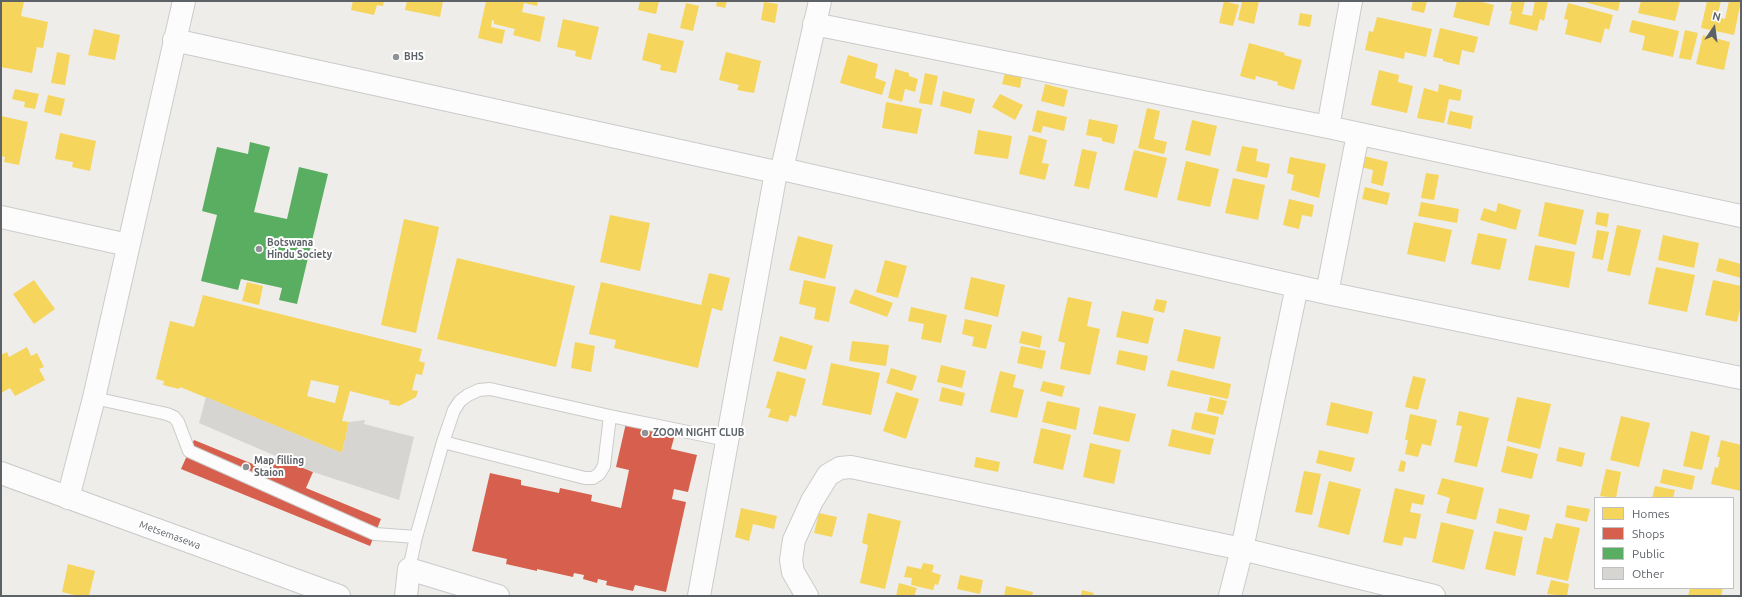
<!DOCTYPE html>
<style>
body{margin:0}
#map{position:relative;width:1742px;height:597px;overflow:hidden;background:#eeede9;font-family:Ubuntu,sans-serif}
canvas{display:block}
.frame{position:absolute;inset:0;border:2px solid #5d6267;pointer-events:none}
.legend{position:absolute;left:1594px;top:497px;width:140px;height:92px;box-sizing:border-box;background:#fff;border:1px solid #bec0c2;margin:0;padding:5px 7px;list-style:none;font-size:12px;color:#5d6267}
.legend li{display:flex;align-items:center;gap:8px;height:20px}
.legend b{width:20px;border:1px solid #bec0c2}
.north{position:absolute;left:1694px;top:8px;width:40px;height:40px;-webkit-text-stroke:3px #fff;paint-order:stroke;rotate:13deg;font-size:11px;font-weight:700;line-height:16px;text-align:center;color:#5d6267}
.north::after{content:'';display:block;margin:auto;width:14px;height:18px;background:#5d6267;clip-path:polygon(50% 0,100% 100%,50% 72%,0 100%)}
</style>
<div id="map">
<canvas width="1742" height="597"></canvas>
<div class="frame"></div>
<ul class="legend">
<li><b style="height:11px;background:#f6d55c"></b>Homes</li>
<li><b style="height:11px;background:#d6604d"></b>Shops</li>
<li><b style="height:11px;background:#5aae61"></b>Public</li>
<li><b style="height:11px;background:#d6d5d2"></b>Other</li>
</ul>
<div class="north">N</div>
</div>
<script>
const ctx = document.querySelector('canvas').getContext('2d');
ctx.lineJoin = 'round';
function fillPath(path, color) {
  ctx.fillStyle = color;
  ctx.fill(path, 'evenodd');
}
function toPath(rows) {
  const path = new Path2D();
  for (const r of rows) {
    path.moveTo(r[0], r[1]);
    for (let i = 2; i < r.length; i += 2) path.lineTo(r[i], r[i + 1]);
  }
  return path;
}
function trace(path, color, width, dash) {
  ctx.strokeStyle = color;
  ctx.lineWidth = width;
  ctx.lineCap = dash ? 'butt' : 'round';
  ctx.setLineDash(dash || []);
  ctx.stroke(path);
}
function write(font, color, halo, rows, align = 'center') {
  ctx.font = font + ' Ubuntu,sans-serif';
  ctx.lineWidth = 4;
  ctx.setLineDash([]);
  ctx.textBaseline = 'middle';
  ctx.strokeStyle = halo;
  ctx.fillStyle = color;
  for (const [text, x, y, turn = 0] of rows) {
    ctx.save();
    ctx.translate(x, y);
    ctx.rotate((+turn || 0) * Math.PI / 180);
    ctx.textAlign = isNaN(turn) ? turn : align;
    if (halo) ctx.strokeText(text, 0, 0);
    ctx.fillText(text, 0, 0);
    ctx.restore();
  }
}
fillPath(toPath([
 [1,1,24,1,21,16,48,22,43,48,37,47,32,73,1,67],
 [353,1,384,1,383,6,377,5,374,15,351,10],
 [407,1,443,1,440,17,405,10],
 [486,1,538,1,537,6,524,3,522,12,545,17,540,42,513,35,515,29,494,24,494,21,492,20,491,27,505,30,502,44,478,38],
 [640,1,659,1,656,14,638,10],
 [717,1,727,1,725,8,716,6],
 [1224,1,1239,5,1233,26,1219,23],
 [1239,1,1259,1,1254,24,1238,20,1242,2],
 [1413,1,1427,1,1424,13,1411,10],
 [1457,1,1478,1,1494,5,1489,26,1453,17],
 [1512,1,1525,1,1522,14,1532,16,1535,1,1548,2,1544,21,1540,19,1537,31,1509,24,1512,11,1510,11],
 [1581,1,1620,1,1618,11],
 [1641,1,1680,1,1675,21,1638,13],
 [1707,1,1721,1,1717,17,1725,19,1729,1,1741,1,1734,35,1701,28],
 [764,2,778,4,775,23,761,20],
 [686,3,699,6,693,31,680,28],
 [1568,3,1613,15,1609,30,1605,28,1601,43,1565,34,1568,20,1564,19],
 [1300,13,1312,15,1310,27,1298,25],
 [1377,17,1432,29,1426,57,1405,52,1404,59,1365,50,1369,31,1373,32],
 [563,19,599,27,591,60,575,56,576,51,557,47],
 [1632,20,1679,31,1673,57,1642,50,1645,36,1629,32],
 [1440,28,1478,37,1474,53,1462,50,1459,65,1443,61,1443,59,1433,57],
 [94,29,120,35,115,60,88,55],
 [1685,30,1698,33,1691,60,1679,58],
 [648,33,684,41,676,73,660,70,661,65,642,60],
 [1703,35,1730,42,1724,70,1696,64],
 [1249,43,1285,53,1284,55,1302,60,1294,90,1277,85,1278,82,1256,76,1255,80,1240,76],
 [57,52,70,55,65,85,51,83],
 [726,52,761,61,754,93,737,90,739,85,719,80],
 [848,55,878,64,875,78,886,82,882,95,840,83],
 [895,69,909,73,909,76,918,79,915,92,905,89,902,102,888,98],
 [1379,70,1399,75,1398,82,1413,86,1407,113,1371,105],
 [925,73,938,76,932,105,919,103],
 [1005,73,1022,77,1020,88,1002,84],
 [1045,84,1068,90,1064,107,1041,101],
 [1439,84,1462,90,1460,101,1449,99,1444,123,1417,118,1424,88,1438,92],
 [15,89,39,94,35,109,24,107,25,102,12,99],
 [943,91,975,99,971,114,940,106],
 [1000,94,1023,105,1015,120,992,107],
 [48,95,65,99,61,116,44,112],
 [886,102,922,109,917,134,882,128],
 [1147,108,1160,111,1154,139,1167,142,1164,154,1138,148],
 [1037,110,1067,117,1064,131,1043,126,1041,133,1032,131],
 [1450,111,1473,116,1471,129,1447,124],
 [1,116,28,122,19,165,4,162,5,157,1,156],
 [1089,119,1118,125,1114,144,1102,141,1102,138,1086,135],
 [1192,120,1217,126,1210,156,1185,150],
 [978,130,1012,136,1008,159,974,154],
 [60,133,96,141,90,171,72,167,73,162,55,159],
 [1029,135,1047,140,1042,163,1049,164,1045,180,1019,174],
 [1242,146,1258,149,1256,161,1270,164,1267,178,1236,171],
 [1082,149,1097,152,1089,189,1074,186],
 [1134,150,1167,158,1157,198,1124,190],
 [1364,156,1388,162,1383,186,1371,183,1373,170,1361,167],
 [1290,157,1326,164,1319,198,1291,190,1294,175,1287,173],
 [1186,161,1219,169,1210,207,1177,200],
 [1426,173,1439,175,1434,200,1421,198],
 [1233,178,1265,185,1258,220,1225,213],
 [1365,187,1390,193,1387,205,1362,199],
 [1289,199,1314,205,1312,217,1302,215,1299,229,1283,225],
 [1421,202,1459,209,1457,223,1418,216],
 [1545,202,1584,210,1576,245,1538,236],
 [1498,203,1521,210,1516,230,1480,220,1484,208,1496,212],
 [1597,212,1609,214,1607,227,1595,224],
 [610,215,650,223,640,271,600,262],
 [404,219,439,227,416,333,381,325],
 [1414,222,1452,230,1445,262,1407,254],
 [1617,225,1641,230,1630,276,1607,271],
 [1597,230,1609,232,1603,260,1592,258],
 [1478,233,1507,239,1500,270,1471,264],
 [1663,235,1699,243,1694,268,1658,260],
 [798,236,833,245,825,279,789,270],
 [1535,245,1575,252,1569,288,1528,280],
 [457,258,575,286,556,367,437,339],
 [1719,258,1741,264,1741,278,1716,271],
 [885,260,907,266,898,298,876,292],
 [1656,267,1695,275,1687,312,1648,304],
 [709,273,730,278,722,311,712,308,698,368,614,348,616,340,589,334,601,282,701,305],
 [971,277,1005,285,998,317,964,309],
 [34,280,55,309,34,324,13,294],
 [804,280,836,287,829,322,814,319,816,308,799,304],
 [1713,280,1741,286,1741,305,1737,322,1705,315],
 [247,282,263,286,259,305,242,301],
 [855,289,893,303,887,317,849,303],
 [203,295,422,349,419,361,425,363,422,375,416,374,412,390,418,391,416,397,399,406,389,404,390,401,350,391,342,421,349,422,342,453,180,387,179,389,163,385,164,381,156,379,170,321,194,327],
 [311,380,339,386,335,403,307,396],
 [1068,297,1092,302,1087,326,1100,329,1090,375,1060,369,1065,343,1058,341],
 [1156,299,1167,301,1164,313,1153,310],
 [911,307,947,315,941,343,921,339,924,324,908,321],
 [1122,311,1154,318,1148,344,1116,337],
 [965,319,992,325,986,349,972,346,974,337,962,334],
 [1184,329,1221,337,1214,369,1177,361],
 [1022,331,1042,336,1040,348,1019,343],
 [780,336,813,346,806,370,773,361],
 [852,341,889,345,886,366,849,361],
 [575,342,595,346,591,372,571,368],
 [1021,346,1046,351,1042,369,1017,363],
 [27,347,31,356,37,353,44,367,39,369,45,380,15,396,10,388,1,393,1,355,7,352,9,357],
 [1119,350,1148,356,1145,371,1116,364],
 [831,363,880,373,871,415,822,405],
 [941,365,966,371,962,388,937,382],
 [891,368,917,376,912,391,886,383],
 [1171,370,1231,384,1228,399,1167,386],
 [777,371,806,379,796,417,790,415,788,422,768,417,771,409,766,408],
 [1000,371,1016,375,1013,387,1024,390,1017,418,990,412],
 [1413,376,1426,379,1418,410,1405,407],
 [1043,381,1065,386,1062,397,1040,391],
 [942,387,965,393,962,406,939,401],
 [896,392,919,399,906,439,883,431],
 [1210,397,1227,401,1223,415,1207,411],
 [1517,397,1551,404,1540,449,1507,441],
 [1047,401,1080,408,1076,430,1042,422],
 [1331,402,1373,412,1368,434,1326,425],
 [1099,406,1136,414,1129,442,1093,434],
 [1459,411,1489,418,1477,467,1454,462,1462,426,1456,425],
 [1195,412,1219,417,1215,435,1191,429],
 [1410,414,1437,420,1431,446,1422,444,1418,457,1405,454,1408,440,1405,440],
 [1621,416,1650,423,1639,467,1610,460],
 [1041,428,1071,435,1063,470,1033,463],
 [1172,429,1214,439,1210,455,1168,446],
 [1691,431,1710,436,1702,470,1683,466],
 [1721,440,1741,445,1741,491,1711,484,1715,467,1718,468,1720,457,1717,457],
 [1090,443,1121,450,1114,484,1083,477],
 [1507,446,1538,454,1532,479,1501,472],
 [1559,447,1585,453,1582,467,1556,461],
 [1319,450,1355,458,1351,472,1316,463],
 [976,457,1000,462,998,472,974,467],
 [1401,460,1406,462,1404,472,1398,471],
 [1606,469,1621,472,1616,498,1600,496],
 [1663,469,1695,476,1692,490,1660,483],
 [1304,471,1321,474,1312,515,1295,512],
 [1442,478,1484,488,1476,520,1446,513,1450,498,1437,494],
 [1329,481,1361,489,1349,535,1318,527],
 [1655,486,1675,490,1673,498,1652,498],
 [1395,488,1425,495,1423,505,1412,503,1410,512,1421,514,1416,539,1404,537,1402,546,1383,542],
 [1567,505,1590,509,1587,522,1565,517],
 [741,508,777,516,774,529,753,524,749,541,735,537],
 [1499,508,1530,515,1526,531,1496,523],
 [819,513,837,517,832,537,814,533],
 [868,513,901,521,885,589,860,583,868,545,862,543],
 [1441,522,1474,530,1464,570,1432,562],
 [1556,523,1580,528,1568,581,1536,574,1544,537,1552,539],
 [1494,531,1523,537,1515,576,1485,569],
 [923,563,934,565,932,572,941,575,938,585,935,584,933,590,911,585,912,578,904,577,907,566,921,569],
 [68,564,95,571,89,596,78,596,62,592],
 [960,575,983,580,980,594,957,589],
 [1551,580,1569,584,1567,596,1547,594],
 [899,583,917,588,914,596,896,596],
 [1006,586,1033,592,1032,596,1004,596],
 [1690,588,1723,588,1721,596,1688,596],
 [1082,590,1094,593,1093,596,1081,596]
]), '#f6d55c');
fillPath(toPath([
 [626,423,675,434,671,449,697,455,688,492,674,489,672,499,686,502,666,592,635,585,633,591,606,585,607,581,598,579,597,583,583,579,584,575,574,573,573,577,537,569,537,571,506,564,507,559,472,551,490,473,521,480,521,485,559,493,560,488,592,495,591,501,621,508,629,470,616,467],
 [194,440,270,471,276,457,313,472,306,488,381,519,370,546,181,469]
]), '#d6604d');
fillPath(toPath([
 [250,142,270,147,254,212,287,219,299,167,328,174,297,304,279,300,282,288,241,279,238,290,201,281,217,215,202,211,217,147,248,154]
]), '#5aae61');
fillPath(toPath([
 [206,397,342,453,349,422,365,420,364,424,414,437,399,500,313,472,199,423]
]), '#d6d5d2');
const lane = toPath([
 [94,398,167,414,174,417,178,422,189,451,375,534,416,537],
 [443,442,585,478,593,478,599,474,604,466,610,416],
 [409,569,416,537,443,442,454,410,460,401,468,395,479,390,490,389,610,416,727,440]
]);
const street = toPath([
 [814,24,1328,127,1741,216],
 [174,40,776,172,782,169,1327,293,1741,378],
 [1328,127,1351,1],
 [782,169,820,1],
 [1,217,128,245],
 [1327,293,1358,134],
 [68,498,94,398,184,1],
 [406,596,409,569,498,596],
 [699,596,776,172],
 [807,596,793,572,791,560,794,540,812,501,828,475,840,468,851,467,1242,549,1434,596],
 [1230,596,1242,549,1297,286]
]);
const secondary = toPath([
 [1,473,339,596]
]);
trace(lane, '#cbcbcb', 14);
trace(street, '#cbcbcb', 24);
trace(secondary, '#c9cac9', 24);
trace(lane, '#fcfcfc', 12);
trace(street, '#fcfcfc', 22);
trace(secondary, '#fcfcfc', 22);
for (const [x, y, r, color] of [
 [396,57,4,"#909394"],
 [259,249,4,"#909394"],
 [645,433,4,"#909394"],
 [246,467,4,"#909394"]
]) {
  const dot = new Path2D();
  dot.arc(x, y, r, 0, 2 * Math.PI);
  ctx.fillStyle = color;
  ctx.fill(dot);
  trace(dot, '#fff', 1.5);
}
write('bold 10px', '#5d6267', '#fff', [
 ["BHS",404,57],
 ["Botswana",267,243],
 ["Hindu Society",267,255],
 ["ZOOM NIGHT CLUB",653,433],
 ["Map filling",254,461],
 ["Staion",254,473]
], 'left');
write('10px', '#5d6267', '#fff', [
 ["Metsemasewa",170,535,20]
]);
</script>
